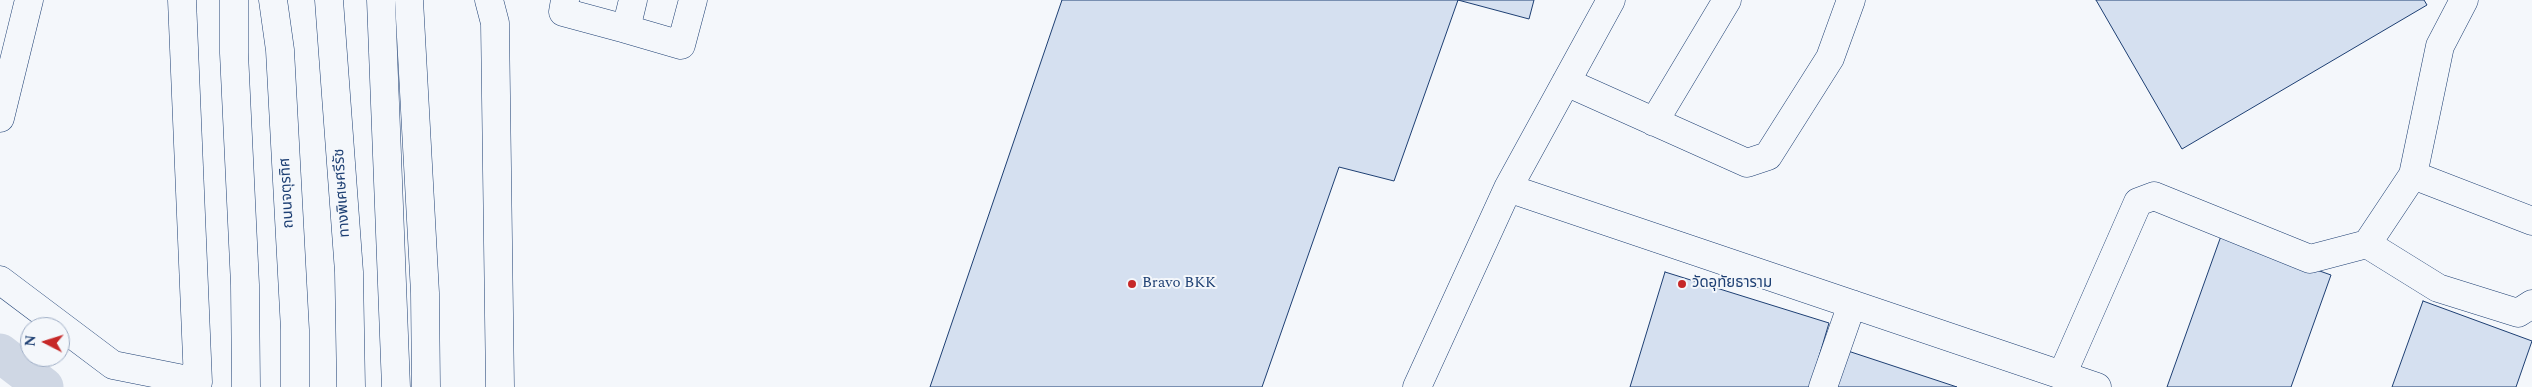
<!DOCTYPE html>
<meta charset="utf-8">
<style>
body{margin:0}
#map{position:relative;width:2532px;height:387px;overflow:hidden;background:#f4f7fb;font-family:Spectral,serif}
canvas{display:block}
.north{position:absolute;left:20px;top:317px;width:50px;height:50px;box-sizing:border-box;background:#f4f7fb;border:1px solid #9eadc5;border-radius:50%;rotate:275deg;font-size:14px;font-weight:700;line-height:20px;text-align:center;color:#1d3f73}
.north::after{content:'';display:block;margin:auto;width:18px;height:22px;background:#c62828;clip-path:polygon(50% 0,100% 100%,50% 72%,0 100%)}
</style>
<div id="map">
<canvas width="2532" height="387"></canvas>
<div class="north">N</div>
</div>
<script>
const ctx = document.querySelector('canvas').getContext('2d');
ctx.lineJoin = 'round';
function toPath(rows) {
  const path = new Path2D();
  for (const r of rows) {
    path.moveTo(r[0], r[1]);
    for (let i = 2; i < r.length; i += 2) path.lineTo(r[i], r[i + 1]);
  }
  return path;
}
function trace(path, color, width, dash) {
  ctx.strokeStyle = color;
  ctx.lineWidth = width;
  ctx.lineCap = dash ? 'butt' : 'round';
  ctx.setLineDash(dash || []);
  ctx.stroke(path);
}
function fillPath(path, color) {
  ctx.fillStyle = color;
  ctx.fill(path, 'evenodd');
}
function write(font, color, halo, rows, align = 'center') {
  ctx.font = font + ' Spectral,"Noto Sans Thai",serif';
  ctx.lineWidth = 4;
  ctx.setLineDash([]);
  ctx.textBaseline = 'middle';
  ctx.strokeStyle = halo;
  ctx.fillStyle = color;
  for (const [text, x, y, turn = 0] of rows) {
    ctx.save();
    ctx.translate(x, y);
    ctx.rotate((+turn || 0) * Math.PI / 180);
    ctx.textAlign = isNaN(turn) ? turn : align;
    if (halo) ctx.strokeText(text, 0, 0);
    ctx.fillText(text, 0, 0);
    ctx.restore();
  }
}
trace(toPath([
 [0,353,44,387]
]), '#cfd7e4', 39);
const building = toPath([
 [1062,0,1458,0,1394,181,1339,167,1262,387,930,387,1062,0],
 [1458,0,1534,0,1529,19,1458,0],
 [2096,0,2424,0,2427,5,2182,149,2096,0],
 [2221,236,2331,275,2291,387,2167,387,2221,236],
 [1665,272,1829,323,1810,387,1630,387,1665,272],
 [2423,301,2532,341,2516,387,2392,387,2423,301],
 [1848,351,1957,387,1836,387,1848,351]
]);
fillPath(building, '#d5e0f0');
trace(building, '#1d3f73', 1);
const minor = toPath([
 [565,0,563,12,626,29],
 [633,0,626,29,681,45,693,0],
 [1566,82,1747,163,1768,156,1830,58,1851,0],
 [0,118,29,0],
 [1654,122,1727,0],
 [2413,175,2532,221],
 [1508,188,2097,387],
 [2367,244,2438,288,2518,313,2532,304],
 [0,280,113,365,198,382,182,0],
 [2062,375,2138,202,2154,196,2310,259,2367,244,2413,175,2440,46,2464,0],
 [1417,387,1508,188,1611,0],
 [1823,387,1852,304]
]);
const major = toPath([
 [234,0,234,53,245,285,246,387],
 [273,0,280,50,295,330,295,387],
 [381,0,396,387],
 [489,0,495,23,500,387]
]);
const highway = toPath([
 [329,0,349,272,351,387],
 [409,0,425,293,426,387]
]);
trace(minor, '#1d3f73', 29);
trace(major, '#1d3f73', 29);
trace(highway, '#1d3f73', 29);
trace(minor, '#f4f7fb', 28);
trace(major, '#f4f7fb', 28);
trace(highway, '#f4f7fb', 28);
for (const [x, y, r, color] of [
 [1132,284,5,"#c62828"],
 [1682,284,5,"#c62828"]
]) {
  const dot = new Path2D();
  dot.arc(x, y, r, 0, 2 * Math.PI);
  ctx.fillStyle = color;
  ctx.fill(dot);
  trace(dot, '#f4f7fb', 2);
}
write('15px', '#1d3f73', '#f4f7fb', [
 ["ถนนจตุรทิศ",288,193,-93],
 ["ทางพิเศษศรีรัช",343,193,-94]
]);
write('15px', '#1d3f73', '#f4f7fb', [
 ["Bravo BKK",1142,284],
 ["วัดอุทัยธาราม",1692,284]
], 'left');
</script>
